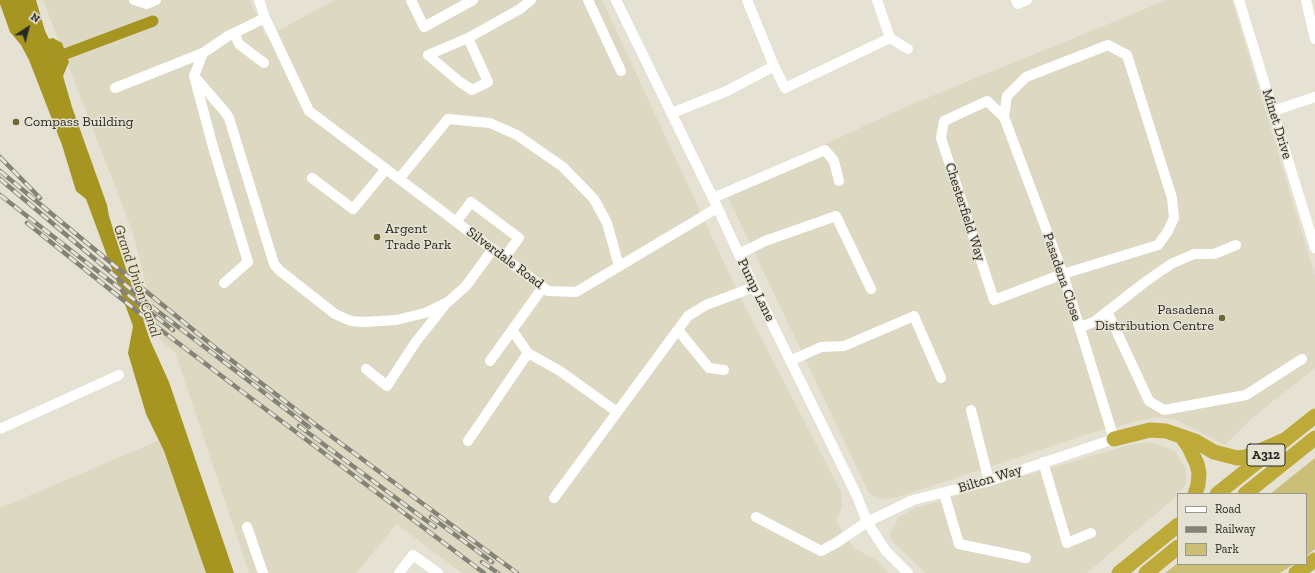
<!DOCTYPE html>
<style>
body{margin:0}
#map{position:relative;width:1315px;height:573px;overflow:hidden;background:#e5e2d3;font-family:"Zilla Slab",serif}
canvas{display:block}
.legend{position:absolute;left:1177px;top:493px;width:130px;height:72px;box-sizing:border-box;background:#e5e2d3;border:1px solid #9a988d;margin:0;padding:5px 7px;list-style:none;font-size:12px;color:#2a2923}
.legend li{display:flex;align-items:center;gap:8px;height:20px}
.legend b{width:20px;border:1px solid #9a988d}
.north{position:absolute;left:8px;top:8px;width:40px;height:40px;-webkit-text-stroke:3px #e5e2d3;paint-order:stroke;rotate:36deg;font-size:11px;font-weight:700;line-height:16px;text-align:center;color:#2a2923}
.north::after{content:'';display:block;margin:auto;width:14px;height:18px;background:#2a2923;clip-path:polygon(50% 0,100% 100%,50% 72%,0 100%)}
</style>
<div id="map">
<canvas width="1315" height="573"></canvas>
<ul class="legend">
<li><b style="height:5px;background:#fff"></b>Road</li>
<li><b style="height:5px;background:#858378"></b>Railway</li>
<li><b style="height:11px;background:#cbbe77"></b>Park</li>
</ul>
<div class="north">N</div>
</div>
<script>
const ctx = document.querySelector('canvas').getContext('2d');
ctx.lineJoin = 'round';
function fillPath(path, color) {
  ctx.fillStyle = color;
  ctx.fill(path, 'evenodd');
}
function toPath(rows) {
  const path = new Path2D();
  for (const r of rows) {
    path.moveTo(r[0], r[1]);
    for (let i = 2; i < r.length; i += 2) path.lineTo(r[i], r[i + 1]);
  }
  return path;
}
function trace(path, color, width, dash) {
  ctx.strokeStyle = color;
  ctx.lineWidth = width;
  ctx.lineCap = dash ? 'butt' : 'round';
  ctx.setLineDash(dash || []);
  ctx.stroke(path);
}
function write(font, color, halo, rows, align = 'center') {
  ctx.font = font + ' "Zilla Slab",serif';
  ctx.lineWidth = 3;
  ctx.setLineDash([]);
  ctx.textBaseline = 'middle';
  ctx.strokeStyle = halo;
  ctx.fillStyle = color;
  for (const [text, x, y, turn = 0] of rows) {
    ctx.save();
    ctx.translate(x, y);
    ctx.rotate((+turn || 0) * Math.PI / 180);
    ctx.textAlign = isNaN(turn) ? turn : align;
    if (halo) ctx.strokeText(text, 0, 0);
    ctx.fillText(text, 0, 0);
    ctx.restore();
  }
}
fillPath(toPath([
 [43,0,250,0,266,37,335,0,602,0,740,297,841,492,842,507,836,521,855,549,876,560,889,573,462,573,397,524,356,573,249,573,175,352,160,340,133,233],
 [1167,0,1232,0,1315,276,1315,368,1253,417,1225,445,1175,419,1155,417,1094,432,895,498,879,499,869,493,724,189,769,170,910,105],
 [160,440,206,573,0,573,0,508],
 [1149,442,1174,450,1186,469,1186,484,1172,500,1087,573,925,573,890,539,891,531,899,517,915,508,1129,445]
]), '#dcd8c2');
fillPath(toPath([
 [1315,458,1315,549,1306,556,1306,494,1270,494],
 [1178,563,1178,564,1294,564,1280,573,1165,573]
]), '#cbbe77');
fillPath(toPath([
 [0,0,36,0,45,31,49,39,53,38,62,43,69,62,63,76,72,107,107,205,109,216,118,245,150,340,169,382,234,573,206,573,164,451,146,414,128,353,133,326,86,199,76,191,62,145,29,60,21,45,10,32,0,4]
]), '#a79522');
trace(toPath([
 [52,59,153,21]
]), '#a79522', 11);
trace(toPath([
 [134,0,147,4,156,0],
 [259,0,265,18,309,111,548,291,576,292,717,208],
 [411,0,424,27,473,0],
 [588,0,621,71],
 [616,0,713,198,754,287,857,496,867,522,886,551,908,573],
 [747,0,774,66,785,88,890,38,877,0],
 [1016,0,1018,4,1027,0],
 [1239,0,1315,248],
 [1306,0,1315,39],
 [234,33,239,44,264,63],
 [468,38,488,82,472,90,460,82,428,55,468,38,520,9,531,0],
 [890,38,908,49],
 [194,76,225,112,229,118,274,264,279,270,335,314,351,321,363,322,396,320,425,313,448,302,466,286,493,249],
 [115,88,203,53],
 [1273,111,1315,97],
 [672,113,727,91,774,66],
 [312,178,353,209,386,169],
 [399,179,448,119,490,123,517,135,563,167,594,199,607,223,619,266],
 [713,198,825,150,834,161,839,181],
 [456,222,471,202,519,238,504,258],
 [739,254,765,241,836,216,871,289],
 [224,283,248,262,213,147,194,76,203,53,228,36,265,18],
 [1107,311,1149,401,1164,410,1246,395,1302,359],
 [1080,327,1094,322,1145,282,1171,264,1194,254,1214,254,1236,245],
 [678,330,709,368,724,370],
 [528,353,560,371,617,412],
 [490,361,543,287],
 [790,361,821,347,844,346,914,316,941,378],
 [366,369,387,386,415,343,445,305],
 [971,410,989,481],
 [0,429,119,375],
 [468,441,528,353,512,330],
 [1043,462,1067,543,1091,533],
 [944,493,959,544,1026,558],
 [554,498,688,316,706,305,754,287],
 [756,517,821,551,836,543,867,522,913,500,989,481,1114,439,1063,274,1004,117,987,101,944,121,941,138,994,300,1063,274,1158,245,1168,231,1174,218,1172,198,1127,55,1108,45,1026,77,1007,96,1004,117],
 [247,527,263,573],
 [399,573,413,555,438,573]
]), '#fff', 10);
trace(toPath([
 [1182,437,1189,447,1197,464,1199,473,1198,485,1195,494],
 [1114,439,1150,430,1166,431,1195,441,1214,452,1237,458,1246,457,1285,440],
 [1217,494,1315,416],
 [1245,494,1315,438],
 [1119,573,1178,525],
 [1146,573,1178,547],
 [1296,573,1315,560]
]), '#bdaa39', 15);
const rail = toPath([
 [0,157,40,198],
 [0,171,99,253,218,350,324,431,517,573],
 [0,179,147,303,309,427],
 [0,195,173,330],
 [27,223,153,324,248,396,484,573],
 [299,426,435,527],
 [431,517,492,562],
 [482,562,498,573]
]);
trace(rail, '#858378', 4.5);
trace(rail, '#e5e2d3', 3, [9]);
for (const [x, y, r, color] of [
 [16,122,4,"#6f6633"],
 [377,237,4,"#6f6633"],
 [1222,318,4,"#6f6633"]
]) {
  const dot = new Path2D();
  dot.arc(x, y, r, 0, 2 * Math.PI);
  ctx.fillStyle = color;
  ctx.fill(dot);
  trace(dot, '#e5e2d3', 1.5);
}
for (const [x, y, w] of [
 [1266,455,38]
]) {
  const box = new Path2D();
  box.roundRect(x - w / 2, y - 11, w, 22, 3);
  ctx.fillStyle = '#e5e2d3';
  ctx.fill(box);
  trace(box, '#2a2923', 1);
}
write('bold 13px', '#2a2923', null, [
 ["A312",1266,455]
]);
write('14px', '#2a2923', '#e5e2d3', [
 ["Compass Building",24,122],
 ["Argent",385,229],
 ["Trade Park",385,245],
 ["Pasadena",1214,310,"right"],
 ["Distribution Centre",1214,326,"right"]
], 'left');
write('14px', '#2a2923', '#e5e2d3', [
 ["Minet Drive",1277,124,73],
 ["Chesterfield Way",965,212,72],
 ["Silverdale Road",505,258,37],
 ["Pasadena Close",1062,277,71],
 ["Pump Lane",756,290,64],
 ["Bilton Way",990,479,-17]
]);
write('italic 15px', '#51491d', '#e5e2d3', [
 ["Grand Union Canal",137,281,71]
]);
</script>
